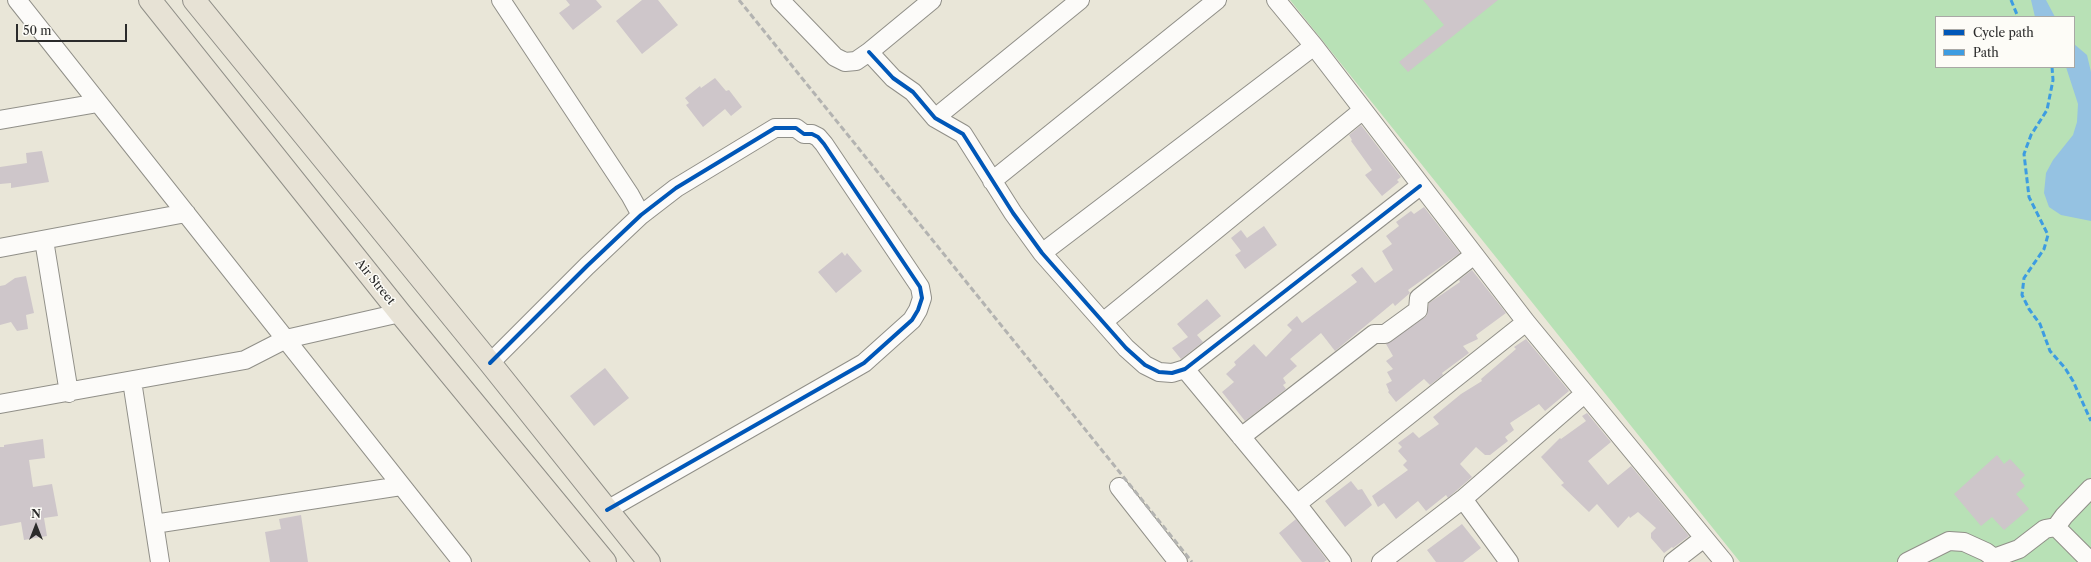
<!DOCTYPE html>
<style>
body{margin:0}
#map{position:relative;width:2091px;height:562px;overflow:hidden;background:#e9e6d8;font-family:"Libre Caslon Text",serif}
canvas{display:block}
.legend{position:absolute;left:1935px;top:16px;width:140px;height:52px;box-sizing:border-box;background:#fdfcf7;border:1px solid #a9a8a5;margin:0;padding:5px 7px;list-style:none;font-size:12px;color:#2b2b2b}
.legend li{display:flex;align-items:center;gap:8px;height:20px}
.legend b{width:20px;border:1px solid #a9a8a5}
.north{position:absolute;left:16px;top:506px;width:40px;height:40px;-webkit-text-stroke:3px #fdfcf7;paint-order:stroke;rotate:0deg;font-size:11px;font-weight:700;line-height:16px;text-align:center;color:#2b2b2b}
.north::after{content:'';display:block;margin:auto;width:14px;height:18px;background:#2b2b2b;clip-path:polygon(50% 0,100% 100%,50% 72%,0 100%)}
.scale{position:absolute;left:16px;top:24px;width:111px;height:18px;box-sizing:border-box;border:2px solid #2b2b2b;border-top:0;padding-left:5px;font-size:12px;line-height:14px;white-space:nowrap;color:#2b2b2b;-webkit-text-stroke:3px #fdfcf7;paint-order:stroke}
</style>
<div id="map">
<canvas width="2091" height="562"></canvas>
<ul class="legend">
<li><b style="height:5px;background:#0057b8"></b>Cycle path</li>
<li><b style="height:5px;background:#3d9ce1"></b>Path</li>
</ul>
<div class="north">N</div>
<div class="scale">50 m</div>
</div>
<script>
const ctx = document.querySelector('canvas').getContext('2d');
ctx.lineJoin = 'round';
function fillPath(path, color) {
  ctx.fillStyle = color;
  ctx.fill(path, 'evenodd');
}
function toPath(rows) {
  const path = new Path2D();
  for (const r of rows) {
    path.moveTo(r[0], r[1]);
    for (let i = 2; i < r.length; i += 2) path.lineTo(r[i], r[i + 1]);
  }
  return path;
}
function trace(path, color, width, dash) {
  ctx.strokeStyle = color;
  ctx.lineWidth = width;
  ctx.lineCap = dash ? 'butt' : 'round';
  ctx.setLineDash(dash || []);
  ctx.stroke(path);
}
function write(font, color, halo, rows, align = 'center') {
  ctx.font = font + ' "Libre Caslon Text",serif';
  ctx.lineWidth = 3;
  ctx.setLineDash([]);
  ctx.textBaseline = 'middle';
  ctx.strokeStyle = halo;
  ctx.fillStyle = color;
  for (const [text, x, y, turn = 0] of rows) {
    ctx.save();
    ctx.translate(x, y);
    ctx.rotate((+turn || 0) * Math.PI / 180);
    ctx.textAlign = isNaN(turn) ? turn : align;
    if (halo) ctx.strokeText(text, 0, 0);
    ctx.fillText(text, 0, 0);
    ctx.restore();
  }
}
fillPath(toPath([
 [1290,0,2091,0,2091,562,1740,562],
 [1936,17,2074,17,2074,67,1936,67]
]), '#b8e1b6');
fillPath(toPath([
 [2031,0,2046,0,2055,17,2035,17],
 [2074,44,2087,55,2091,72,2091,221,2061,215,2049,207,2044,193,2046,173,2053,160,2073,135,2077,122,2078,104,2066,67,2074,67]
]), '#95c2e2');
fillPath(toPath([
 [566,0,596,0,602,7,573,30,559,13,570,5],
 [642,0,658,0,678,25,642,54,616,21],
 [1423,0,1498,0,1408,72,1399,62,1444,25],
 [715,78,726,91,729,90,742,107,731,116,725,109,703,127,686,105,689,103,685,98,700,86,701,88],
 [1361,125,1401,177,1397,180,1399,182,1382,196,1365,175,1372,170,1351,141,1352,140,1349,135],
 [42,151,49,182,11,188,11,183,0,184,0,167,27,163,26,153],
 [1424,207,1460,253,1408,290,1410,293,1395,306,1393,303,1335,351,1321,333,1290,359,1297,366,1283,378,1286,383,1283,385,1286,389,1245,421,1222,392,1234,382,1226,374,1236,365,1234,362,1254,344,1266,357,1292,330,1287,325,1297,316,1302,323,1357,282,1351,275,1362,267,1375,283,1393,270,1382,251,1392,244,1386,236,1399,226,1396,222,1411,211,1414,214],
 [1264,226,1277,245,1245,269,1235,255,1241,251,1231,238,1241,230,1247,238],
 [842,252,845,256,847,253,862,271,836,293,818,272],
 [1472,270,1506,313,1476,335,1478,339,1463,346,1469,353,1442,373,1443,375,1430,385,1424,379,1396,402,1388,392,1389,391,1386,384,1392,381,1387,372,1393,369,1386,361,1393,356,1386,344,1424,318,1427,315,1429,303,1460,282,1459,280],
 [26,276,34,313,26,315,28,329,17,331,11,322,0,325,0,286,5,285,15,278],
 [1207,299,1221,316,1197,335,1203,342,1181,359,1172,348,1188,337,1177,324],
 [1526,339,1569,391,1545,411,1539,404,1510,423,1514,430,1505,437,1508,441,1490,455,1485,455,1476,447,1460,464,1472,477,1448,498,1446,495,1426,511,1418,501,1396,519,1384,503,1378,507,1372,496,1408,470,1403,465,1407,461,1398,451,1402,447,1398,443,1413,432,1419,438,1439,424,1433,417,1461,394,1482,381,1481,379,1516,349,1514,347],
 [605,368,629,398,594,426,570,396],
 [1587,413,1611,442,1588,461,1608,485,1631,466,1689,536,1673,548,1672,547,1664,553,1651,538,1651,533,1656,528,1638,512,1630,518,1629,516,1618,528,1597,504,1589,512,1561,485,1564,483,1541,457,1560,438,1561,439,1586,421,1582,416],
 [43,439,45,458,29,460,33,487,52,484,58,516,44,518,47,536,24,540,21,522,0,526,0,447,4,447,4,445],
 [1997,455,2004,464,2010,459,2025,475,2020,480,2025,486,2016,494,2029,509,2004,530,1992,517,1981,526,1954,494],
 [1351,481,1358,490,1362,489,1372,505,1345,527,1325,501],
 [301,515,308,562,270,562,265,532,281,529,279,519],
 [1296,519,1327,560,1324,562,1302,562,1279,533],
 [1462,524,1481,548,1463,562,1436,562,1427,550]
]), '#cec6ca');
const minor = toPath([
 [17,0,462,562],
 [501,0,630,195,641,215],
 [780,0,835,57,845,62,856,61,869,52,932,0],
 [1276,0,1314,46,1526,322,1724,562],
 [869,52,893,78,913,92,935,118,963,134,1013,213,1042,253,1126,348,1145,365,1159,372,1172,373,1185,369,1420,186],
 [935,118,1080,0],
 [0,120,98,103],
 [992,181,1217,0],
 [44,240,69,393],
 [0,248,186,213],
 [1042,253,1314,46],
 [1103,322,1363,110],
 [490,363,587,266,641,215,676,188,775,128,796,128,804,134,812,134,818,137,824,144,920,287,922,298,918,310,912,320,864,363,607,510],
 [1185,369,1297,504,1342,562],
 [132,381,160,562],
 [0,404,245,360,286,339,400,313],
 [1241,437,1374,334,1385,334,1418,310,1419,298,1474,255],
 [1119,487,1178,562],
 [1463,499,1509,562],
 [1297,504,1526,322],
 [154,524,401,486],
 [2056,527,2064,516,2091,488],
 [1381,562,1463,499,1584,394],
 [1673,562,1704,538],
 [1907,562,1949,541,1964,542,1986,552,1994,558,2019,549,2045,529,2056,527,2091,562]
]);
const major = toPath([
 [150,0,400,313,605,562],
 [194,0,490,363,649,562]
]);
trace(minor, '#908f88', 20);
trace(major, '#908f88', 24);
trace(minor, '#fcfbf9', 18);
trace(major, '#e7e2d5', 22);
trace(toPath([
 [739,0,1192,562]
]), '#b3b3b1', 3, [6, 3]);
trace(toPath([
 [2011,0,2018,17],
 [2052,67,2053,80,2047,110,2031,135,2024,154,2029,197,2048,235,2044,249,2024,278,2022,295,2029,309,2040,324,2050,351,2065,368,2073,381,2091,421]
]), '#3d9ce1', 3, [6, 3]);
trace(toPath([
 [869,52,893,78,913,92,935,118,963,134,1013,213,1042,253,1126,348,1145,365,1159,372,1172,373,1185,369,1420,186],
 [490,363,587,266,641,215,676,188,775,128,796,128,804,134,812,134,818,137,824,144,920,287,922,298,918,310,912,320,864,363,607,510]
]), '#0057b8', 4);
write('12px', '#2b2b2b', '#fdfcf7', [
 ["Air Street",375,282,51]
]);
</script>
